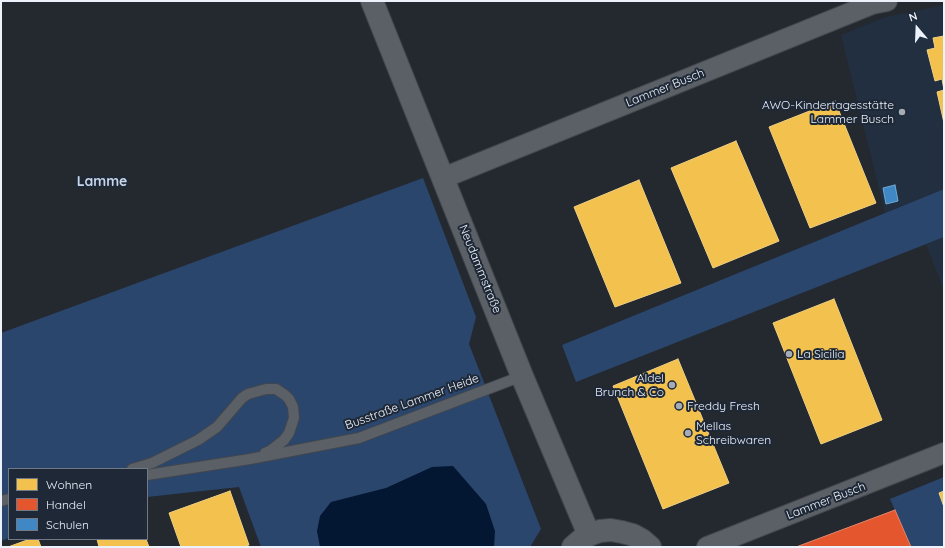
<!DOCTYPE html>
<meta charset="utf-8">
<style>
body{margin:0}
#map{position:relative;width:945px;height:548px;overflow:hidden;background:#242930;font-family:Quicksand,sans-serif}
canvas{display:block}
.frame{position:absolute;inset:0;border:2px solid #ebf2fc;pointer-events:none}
.legend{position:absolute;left:8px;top:468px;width:140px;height:72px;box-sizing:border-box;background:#1e2836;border:1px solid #707985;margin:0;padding:5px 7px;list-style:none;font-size:12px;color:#ebf2fc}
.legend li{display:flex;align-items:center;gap:8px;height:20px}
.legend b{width:20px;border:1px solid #707985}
.north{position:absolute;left:897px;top:8px;width:40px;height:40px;-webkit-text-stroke:3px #1e2836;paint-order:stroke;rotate:341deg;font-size:11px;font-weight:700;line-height:16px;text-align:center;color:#ebf2fc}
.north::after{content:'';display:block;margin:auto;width:14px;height:18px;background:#ebf2fc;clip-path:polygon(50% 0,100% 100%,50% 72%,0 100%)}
</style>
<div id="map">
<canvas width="945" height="548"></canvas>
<div class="frame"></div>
<ul class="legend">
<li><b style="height:11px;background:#f2c14e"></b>Wohnen</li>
<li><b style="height:11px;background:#e4572e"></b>Handel</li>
<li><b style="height:11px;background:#3f88c5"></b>Schulen</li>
</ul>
<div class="north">N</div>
</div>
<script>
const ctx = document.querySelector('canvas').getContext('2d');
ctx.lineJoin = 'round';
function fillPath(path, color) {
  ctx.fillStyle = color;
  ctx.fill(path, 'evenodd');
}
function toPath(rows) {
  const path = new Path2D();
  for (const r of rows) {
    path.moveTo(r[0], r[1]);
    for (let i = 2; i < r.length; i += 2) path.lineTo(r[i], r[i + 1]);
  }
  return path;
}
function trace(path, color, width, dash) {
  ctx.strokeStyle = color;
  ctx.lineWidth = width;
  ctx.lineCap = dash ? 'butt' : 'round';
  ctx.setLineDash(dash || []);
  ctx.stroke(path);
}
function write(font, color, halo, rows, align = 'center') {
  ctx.font = font + ' Quicksand,sans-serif';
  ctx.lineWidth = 4;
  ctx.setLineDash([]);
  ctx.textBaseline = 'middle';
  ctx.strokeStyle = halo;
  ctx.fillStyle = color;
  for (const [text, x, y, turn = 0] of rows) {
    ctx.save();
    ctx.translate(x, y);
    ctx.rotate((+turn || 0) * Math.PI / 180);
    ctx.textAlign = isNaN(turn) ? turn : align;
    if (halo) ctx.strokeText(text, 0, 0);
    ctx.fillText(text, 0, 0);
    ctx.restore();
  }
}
fillPath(toPath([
 [944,5,944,189,885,213,841,35,886,17],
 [944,237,944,290,926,244]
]), '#212f40');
fillPath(toPath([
 [423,178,476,317,469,344,541,529,530,547,261,547,239,487,147,497,147,469,9,469,9,538,1,541,1,333],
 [944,189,944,237,576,382,562,345],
 [944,477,944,547,911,547,890,499]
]), '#2b466c');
fillPath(toPath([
 [453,466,486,504,495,531,494,547,320,547,317,531,320,516,331,502,386,488,432,467]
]), '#031632');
const homes = toPath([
 [944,36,944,90,942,79,935,81,927,50,935,48,933,38,944,36],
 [944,90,944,123,937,92,944,90],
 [835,101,876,203,810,228,769,127,835,101],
 [736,141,779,241,713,268,671,168,736,141],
 [639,180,681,283,615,307,574,207,639,180],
 [834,299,882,420,821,444,773,323,834,299],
 [678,359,729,483,663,509,613,386,678,359],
 [230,491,249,545,243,547,181,547,169,513,230,491],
 [944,491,944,507,939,493,944,491],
 [30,539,38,539,41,547,8,547,30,539],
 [97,539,146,539,149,547,99,547,97,539]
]);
fillPath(homes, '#f2c14e');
trace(homes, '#f0d082', 1);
const shops = toPath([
 [895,510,911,547,796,547,895,510]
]);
fillPath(shops, '#e4572e');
trace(shops, '#e6866c', 1);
const schools = toPath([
 [895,185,898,201,886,204,883,188,895,185]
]);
fillPath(schools, '#3f88c5');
trace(schools, '#73a8d6', 1);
const lane = toPath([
 [132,469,152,463,198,440,217,427,242,398,248,394,266,389,276,389,285,395,289,399,293,407,294,418,289,433,284,440,270,451,265,453],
 [147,475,250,459,359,438,522,376],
 [1,501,9,499]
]);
const street = toPath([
 [443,178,872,4,887,1],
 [707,547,944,453]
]);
const secondary = toPath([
 [372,1,522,376,589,535],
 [573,547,581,540,589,535,600,531,611,530,622,532,633,535,642,540,650,547]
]);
trace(lane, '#42474e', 12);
trace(street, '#42474e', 22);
trace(secondary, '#42474e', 24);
trace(lane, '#5b5f66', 10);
trace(street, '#5b5f66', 20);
trace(secondary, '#5b5f66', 22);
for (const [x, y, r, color] of [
 [902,112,4,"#a5acb5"],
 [789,354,4,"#a5acb5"],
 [672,385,4,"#a5acb5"],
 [679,406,4,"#a5acb5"],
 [688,433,4,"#a5acb5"]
]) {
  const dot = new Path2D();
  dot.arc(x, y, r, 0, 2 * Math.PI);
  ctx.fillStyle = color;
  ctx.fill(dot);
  trace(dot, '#1e2836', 1.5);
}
write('12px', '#ebf2fc', '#1e2836', [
 ["Lammer Busch",665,88,-22],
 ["Neudammstraße",480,269,68],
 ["Busstraße Lammer Heide",412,402,-20],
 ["Lammer Busch",826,501,-21]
]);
write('12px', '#ebf2fc', '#1e2836', [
 ["AWO-Kindertagesstätte",894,105,"right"],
 ["Lammer Busch",894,119,"right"],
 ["La Sicilia",797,354],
 ["Aldel",664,378,"right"],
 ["Brunch & Co",664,392,"right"],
 ["Freddy Fresh",687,406],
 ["Mellas",696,426],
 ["Schreibwaren",696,440]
], 'left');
write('bold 14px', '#c8d6e9', '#1e2836', [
 ["Lamme",102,182]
]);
</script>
